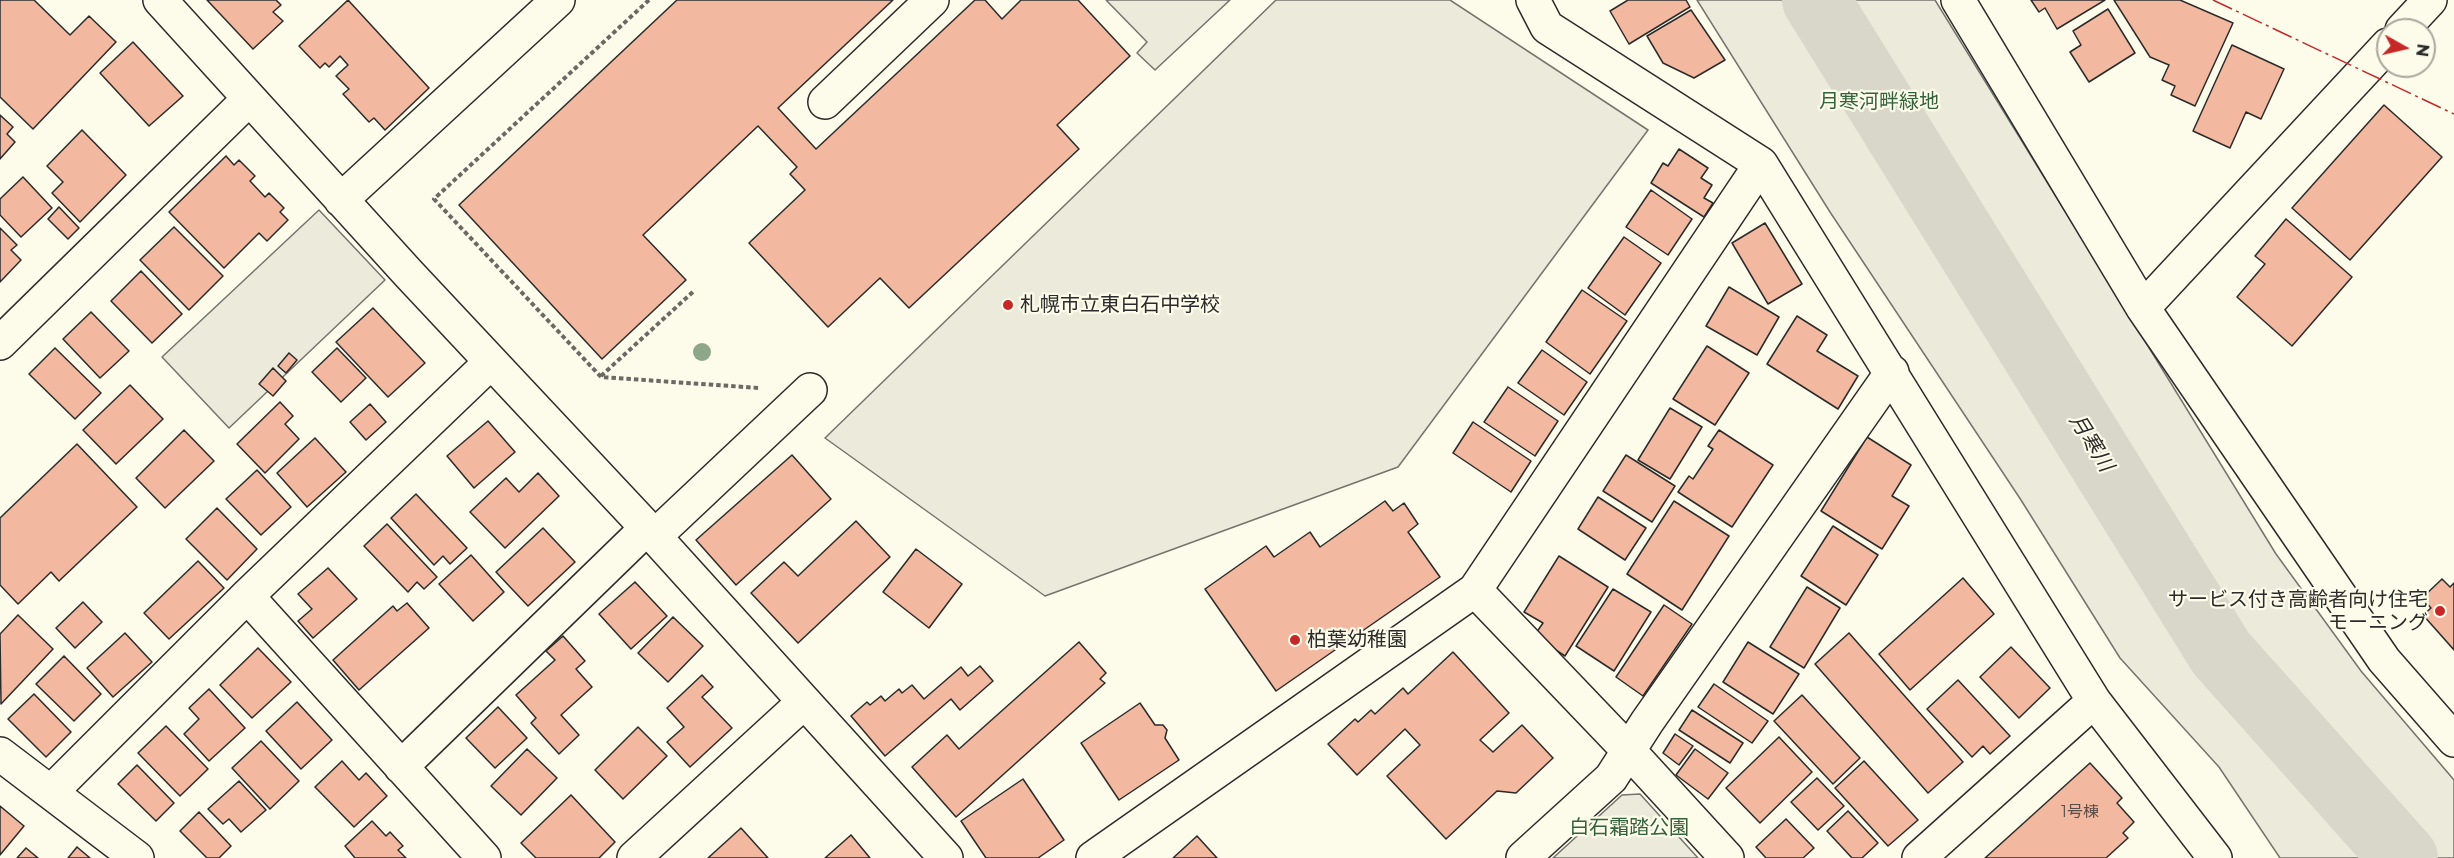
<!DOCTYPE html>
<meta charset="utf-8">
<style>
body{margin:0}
#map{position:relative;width:2454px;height:858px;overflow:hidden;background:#fdfbea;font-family:Montserrat,sans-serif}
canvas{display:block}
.north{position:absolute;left:2376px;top:18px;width:60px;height:60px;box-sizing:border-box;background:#fdfbea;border:2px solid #a9a89e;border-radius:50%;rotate:98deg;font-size:16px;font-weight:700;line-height:24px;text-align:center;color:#2b2b2b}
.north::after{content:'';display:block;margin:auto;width:21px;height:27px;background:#c62828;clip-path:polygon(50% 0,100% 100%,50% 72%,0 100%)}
</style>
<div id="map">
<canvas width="2454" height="858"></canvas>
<div class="north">N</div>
</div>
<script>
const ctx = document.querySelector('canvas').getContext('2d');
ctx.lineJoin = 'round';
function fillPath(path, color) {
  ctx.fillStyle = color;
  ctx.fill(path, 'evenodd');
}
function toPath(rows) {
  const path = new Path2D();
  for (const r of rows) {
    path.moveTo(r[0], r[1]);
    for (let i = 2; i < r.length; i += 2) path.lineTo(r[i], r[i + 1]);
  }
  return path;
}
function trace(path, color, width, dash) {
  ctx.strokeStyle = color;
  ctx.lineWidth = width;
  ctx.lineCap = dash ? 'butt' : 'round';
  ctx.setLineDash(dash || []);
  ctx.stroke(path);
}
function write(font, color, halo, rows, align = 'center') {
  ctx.font = font + ' Montserrat,"Noto Sans JP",sans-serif';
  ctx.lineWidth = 4.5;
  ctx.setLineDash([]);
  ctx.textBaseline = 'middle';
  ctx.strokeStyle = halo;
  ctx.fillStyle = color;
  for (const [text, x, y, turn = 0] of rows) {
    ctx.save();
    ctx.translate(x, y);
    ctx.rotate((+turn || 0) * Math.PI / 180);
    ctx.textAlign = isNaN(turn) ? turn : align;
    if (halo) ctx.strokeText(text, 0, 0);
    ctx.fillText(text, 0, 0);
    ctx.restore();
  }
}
const green = toPath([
 [1106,0,1230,0,1155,70,1137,53,1147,42,1106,0],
 [1276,0,1450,0,1648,130,1398,467,1045,596,825,438,1276,0],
 [1697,0,1935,0,2276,554,2361,671,2454,780,2454,858,2280,858,2219,767,2120,658,2021,500,1830,212,1697,0],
 [1640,794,1698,858,1553,858,1622,795,1640,794]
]);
fillPath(green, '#ecebdb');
trace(green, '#74746e', 1.5);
const parking = toPath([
 [319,210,385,280,229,428,162,357,319,210]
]);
fillPath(parking, '#eceadb');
trace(parking, '#74746e', 1.5);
trace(toPath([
 [1816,0,2221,653,2404,858]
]), '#d8d7c9', 68);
const building = toPath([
 [0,0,34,0,70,35,89,16,116,42,33,129,0,97,0,0],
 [207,0,276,0,281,5,273,12,283,21,253,49,207,0],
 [348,0,429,88,385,130,374,118,369,122,343,94,349,89,336,76,348,65,340,56,329,67,325,63,320,68,299,46,348,0],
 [677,0,893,0,778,108,816,149,975,0,985,0,1002,19,1021,0,1078,0,1130,56,1057,125,1079,149,909,308,880,278,828,327,749,243,805,190,790,174,797,167,758,126,643,235,686,280,602,359,459,205,677,0],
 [1628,0,1686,0,1690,7,1629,44,1610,11,1628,0],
 [2031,0,2105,0,2057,29,2045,8,2039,12,2031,0],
 [2114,0,2180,0,2233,23,2195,106,2171,95,2175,86,2162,80,2169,65,2150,57,2114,0],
 [2108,9,2135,53,2089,82,2070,52,2081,45,2073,31,2108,9],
 [1691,10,1725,60,1694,78,1663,63,1647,36,1691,10],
 [133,42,183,96,149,126,100,73,133,42],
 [2232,45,2284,69,2261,119,2246,112,2230,148,2193,131,2232,45],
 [2384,105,2442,157,2350,260,2292,208,2384,105],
 [0,115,13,127,7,134,15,142,0,159,0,115],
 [82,130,126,175,80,222,52,193,63,182,47,166,82,130],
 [1679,149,1708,168,1701,178,1712,185,1704,198,1713,203,1704,217,1651,183,1663,163,1668,166,1679,149],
 [226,156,234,165,239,160,255,176,250,181,265,197,269,193,284,208,280,212,288,220,267,241,259,233,224,268,169,212,226,156],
 [23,177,52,208,21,237,0,215,0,199,23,177],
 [1651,190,1692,219,1668,255,1626,227,1651,190],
 [59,207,79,228,68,239,48,219,59,207],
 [2286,219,2352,277,2292,346,2237,297,2265,264,2255,256,2286,219],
 [1765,223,1802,284,1768,304,1732,243,1765,223],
 [174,227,223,276,189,310,140,260,174,227],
 [0,228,17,245,11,250,21,260,0,282,0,228],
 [1624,237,1661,263,1625,315,1588,288,1624,237],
 [141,271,182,314,152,343,111,301,141,271],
 [1729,287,1779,317,1757,355,1706,326,1729,287],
 [1582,290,1627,321,1590,374,1546,342,1582,290],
 [373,308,425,363,388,397,336,342,373,308],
 [91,312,129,351,100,378,63,339,91,312],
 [1797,316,1827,335,1817,351,1858,376,1838,409,1767,364,1797,316],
 [1707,346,1749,373,1715,425,1673,399,1707,346],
 [55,348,101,393,75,419,29,374,55,348],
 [337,348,366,378,341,402,312,372,337,348],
 [1542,350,1587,382,1564,415,1518,383,1542,350],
 [289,353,297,360,286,373,278,366,289,353],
 [273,368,286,381,273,396,259,384,273,368],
 [130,385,163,419,116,464,83,430,130,385],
 [1508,387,1558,421,1535,456,1484,422,1508,387],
 [280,402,293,416,285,424,299,439,265,473,237,444,280,402],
 [370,404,386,422,366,440,350,422,370,404],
 [1670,408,1702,427,1670,479,1638,460,1670,408],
 [488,421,515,452,474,488,447,456,488,421],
 [1473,422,1531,461,1511,492,1453,453,1473,422],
 [184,430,214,461,165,508,136,478,184,430],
 [1719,430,1773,465,1732,527,1678,492,1689,476,1693,479,1713,449,1708,446,1719,430],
 [1867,437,1911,465,1892,496,1909,506,1882,549,1821,511,1867,437],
 [315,438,346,472,307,507,277,473,315,438],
 [77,444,137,507,59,581,51,572,18,604,0,585,0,518,77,444],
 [792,455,831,499,736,585,696,540,792,455],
 [1626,455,1675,486,1652,522,1603,491,1626,455],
 [257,470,291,507,261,535,226,499,257,470],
 [538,473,559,496,505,548,470,512,506,478,519,492,538,473],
 [416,494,467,548,450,564,443,556,434,565,391,518,416,494],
 [1598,497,1646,528,1625,560,1578,529,1598,497],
 [1385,501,1393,511,1404,503,1418,524,1408,532,1440,577,1276,691,1205,589,1266,546,1274,557,1310,532,1320,547,1385,501],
 [1674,501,1729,536,1682,610,1627,574,1674,501],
 [217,508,257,549,227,580,186,539,217,508],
 [856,521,890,557,798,643,751,593,784,562,798,576,856,521],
 [387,524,437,577,424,589,417,582,408,592,364,546,387,524],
 [1833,526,1878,555,1846,605,1801,576,1833,526],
 [543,528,575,562,528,606,496,572,543,528],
 [916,549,962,584,929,628,883,592,916,549],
 [471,555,504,592,473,621,439,584,471,555],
 [1559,556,1608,587,1565,656,1534,636,1543,623,1524,612,1559,556],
 [198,561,224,588,169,639,144,613,198,561],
 [328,568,357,599,313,638,298,621,312,609,298,594,328,568],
 [1963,578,1994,614,1910,690,1879,654,1963,578],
 [2442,579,2450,587,2454,583,2454,650,2423,615,2431,608,2422,598,2442,579],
 [635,582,667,616,631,649,599,614,635,582],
 [1807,587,1840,608,1804,668,1770,647,1807,587],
 [1613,589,1651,612,1614,671,1576,646,1613,589],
 [83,602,102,622,75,648,56,628,83,602],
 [407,603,429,628,359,690,333,660,393,606,397,611,407,603],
 [1664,605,1692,624,1643,696,1616,677,1664,605],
 [18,615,53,649,1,704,0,634,18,615],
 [673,617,703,646,668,682,638,653,673,617],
 [125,633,152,662,113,697,87,668,125,633],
 [1849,633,1963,762,1928,793,1815,664,1849,633],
 [563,636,585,661,576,669,592,687,561,715,579,735,559,754,531,723,536,718,516,695,555,660,546,651,563,636],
 [1079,642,1106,673,1100,679,1105,683,956,817,912,767,947,735,959,749,1079,642],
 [1748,642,1799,674,1773,714,1723,682,1748,642],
 [2011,647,2050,688,2019,718,1980,677,2011,647],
 [258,648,291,682,252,718,220,685,258,648],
 [1453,652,1509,713,1480,740,1493,752,1522,725,1553,758,1516,793,1497,791,1446,839,1387,776,1420,745,1405,729,1357,775,1328,744,1355,719,1358,722,1371,710,1375,714,1403,688,1408,694,1453,652],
 [64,656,101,694,74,721,36,684,64,656],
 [980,666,993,681,960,710,951,699,885,756,851,716,867,702,870,705,881,696,885,701,899,689,902,693,912,685,924,699,961,667,968,676,980,666],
 [702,675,713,687,702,697,732,728,690,767,667,742,684,727,667,708,702,675],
 [1958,680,2010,736,1990,754,1983,746,1972,757,1927,709,1958,680],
 [1714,684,1768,721,1752,743,1698,707,1714,684],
 [209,689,245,728,209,761,184,734,199,719,189,708,209,689],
 [34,694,71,732,46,757,8,719,34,694],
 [1802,695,1860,758,1833,784,1774,721,1802,695],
 [297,702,332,740,301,769,266,731,297,702],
 [1140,703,1155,725,1163,725,1167,730,1165,738,1179,760,1119,800,1081,743,1140,703],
 [498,707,527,738,495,768,466,738,498,707],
 [1692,710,1743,743,1730,763,1679,730,1692,710],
 [166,726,208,769,180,796,138,753,166,726],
 [638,727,667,756,623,799,595,770,638,727],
 [1675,734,1693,746,1679,765,1663,753,1675,734],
 [1779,737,1812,772,1760,823,1726,788,1779,737],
 [261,741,299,781,270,809,232,768,261,741],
 [527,749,557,778,521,815,491,786,527,749],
 [1695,749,1728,773,1708,799,1676,775,1695,749],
 [342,761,359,780,366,773,387,796,354,827,315,787,342,761],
 [1864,761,1918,820,1888,846,1835,788,1864,761],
 [2090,763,2122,798,2117,803,2134,822,2123,833,2128,838,2106,858,1985,858,2090,763],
 [137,765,174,803,156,821,118,784,137,765],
 [1817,778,1844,806,1818,830,1791,802,1817,778],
 [1023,779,1064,840,1038,858,986,858,961,821,1023,779],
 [239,781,266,810,241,832,229,819,223,824,208,809,239,781],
 [571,795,615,842,599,858,536,858,521,843,571,795],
 [0,806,24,826,0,855,0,806],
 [1848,811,1878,843,1862,858,1852,858,1827,831,1848,811],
 [199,812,231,846,219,858,207,858,180,831,199,812],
 [1786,819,1814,848,1803,858,1766,858,1756,847,1786,819],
 [372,821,386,836,390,832,403,846,398,850,406,858,355,858,345,846,372,821],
 [741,828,768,858,708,858,741,828],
 [851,835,870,858,825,858,851,835],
 [1197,836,1217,858,1173,858,1197,836],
 [77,847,90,858,68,858,77,847],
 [26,848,38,858,17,858,26,848]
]);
fillPath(building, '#f2b8a0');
trace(building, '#2b2b2b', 1.5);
const minor = toPath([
 [160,0,408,273,647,528,946,858],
 [1533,0,1547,27,1761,164,2094,701,2215,858],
 [1958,0,2143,308,2384,660,2454,740],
 [2402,30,2430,0],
 [825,102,932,0],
 [341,200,558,0],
 [2143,308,2388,45],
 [0,343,249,99],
 [654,537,810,390],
 [1475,590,1629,751,1727,858],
 [247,596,484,858],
 [0,754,137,858],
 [401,767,647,528],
 [52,791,247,596,491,362],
 [634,858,804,702],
 [1093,858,1475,590,1761,164],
 [1523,858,1611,778,1647,722,1892,372],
 [1919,858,2094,701]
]);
trace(minor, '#2b2b2b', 36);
trace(toPath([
 [649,0,434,199,601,377,759,388],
 [601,376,695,290]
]), '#6a6964', 4, [4.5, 3]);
trace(minor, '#fdfbea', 33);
trace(toPath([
 [2213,0,2454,114]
]), '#c62828', 1.5, [21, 4.5, 3, 4.5]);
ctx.fillStyle = '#8ea78a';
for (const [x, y] of [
 [702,352]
]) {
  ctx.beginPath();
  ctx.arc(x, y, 9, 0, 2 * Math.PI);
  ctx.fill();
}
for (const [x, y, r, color] of [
 [1008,305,6,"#c62828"],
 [2440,611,6,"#c62828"],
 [1295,640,6,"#c62828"]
]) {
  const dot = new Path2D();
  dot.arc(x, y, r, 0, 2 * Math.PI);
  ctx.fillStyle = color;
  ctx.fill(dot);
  trace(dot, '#fdfbea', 2);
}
write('16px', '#5d4e48', null, [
 ["1号棟",2080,812]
]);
write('20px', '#34623c', '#fdfbea', [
 ["月寒河畔緑地",1879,102],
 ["白石霜踏公園",1629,828]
]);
write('20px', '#2b2b2b', '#fdfbea', [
 ["札幌市立東白石中学校",1020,305],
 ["サービス付き高齢者向け住宅",2428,600,"right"],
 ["モーニング",2428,623,"right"],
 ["柏葉幼稚園",1307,640]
], 'left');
write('italic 21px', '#2b2b2b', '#fdfbea', [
 ["月寒川",2091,443,58]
]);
</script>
